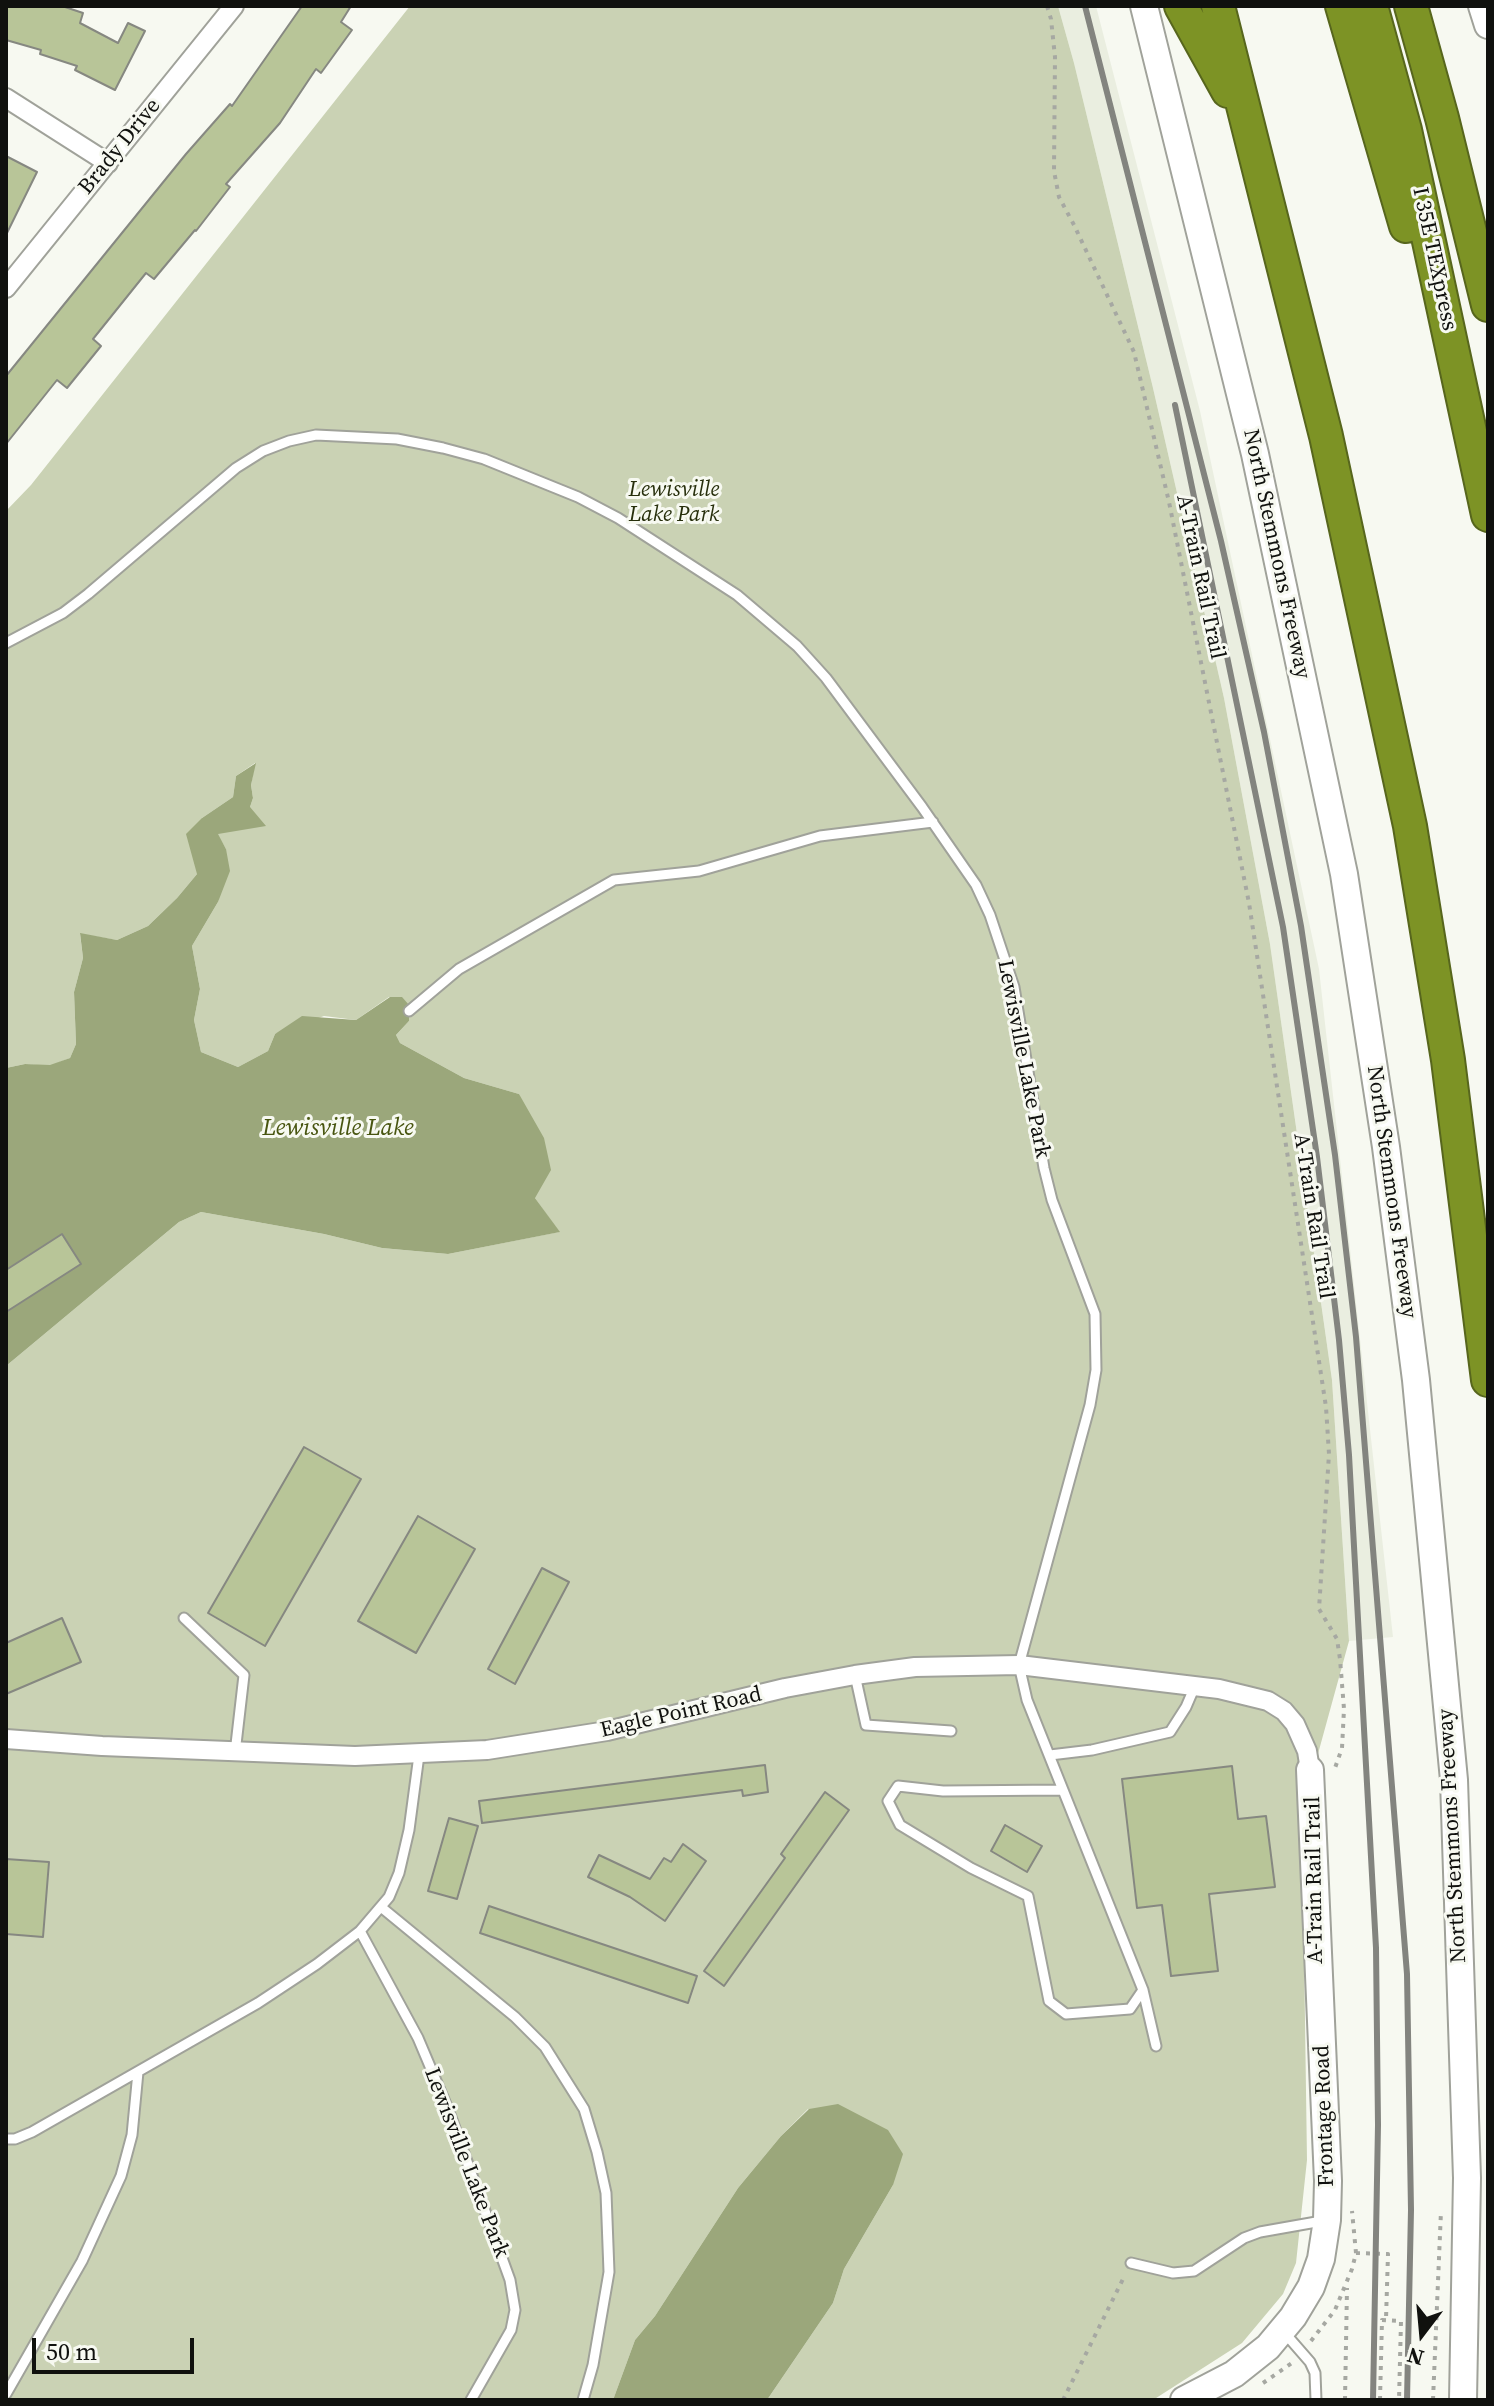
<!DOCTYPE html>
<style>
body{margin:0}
#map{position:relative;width:1494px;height:2406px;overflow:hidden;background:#f7f9f1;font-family:"Source Serif 4",serif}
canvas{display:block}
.frame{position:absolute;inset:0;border:8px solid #10110e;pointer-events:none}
.north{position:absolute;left:1382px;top:2294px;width:80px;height:80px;-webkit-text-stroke:6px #f7f9f1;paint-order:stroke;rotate:196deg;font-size:22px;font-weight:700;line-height:32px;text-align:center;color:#10110e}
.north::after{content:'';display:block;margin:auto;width:28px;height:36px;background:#10110e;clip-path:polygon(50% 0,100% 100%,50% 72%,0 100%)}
.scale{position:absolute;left:32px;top:2338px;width:162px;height:36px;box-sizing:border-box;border:4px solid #10110e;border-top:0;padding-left:10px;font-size:24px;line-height:28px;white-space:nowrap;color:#10110e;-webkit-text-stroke:6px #f7f9f1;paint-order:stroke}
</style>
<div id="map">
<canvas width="1494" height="2406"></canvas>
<div class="frame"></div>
<div class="north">N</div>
<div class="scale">50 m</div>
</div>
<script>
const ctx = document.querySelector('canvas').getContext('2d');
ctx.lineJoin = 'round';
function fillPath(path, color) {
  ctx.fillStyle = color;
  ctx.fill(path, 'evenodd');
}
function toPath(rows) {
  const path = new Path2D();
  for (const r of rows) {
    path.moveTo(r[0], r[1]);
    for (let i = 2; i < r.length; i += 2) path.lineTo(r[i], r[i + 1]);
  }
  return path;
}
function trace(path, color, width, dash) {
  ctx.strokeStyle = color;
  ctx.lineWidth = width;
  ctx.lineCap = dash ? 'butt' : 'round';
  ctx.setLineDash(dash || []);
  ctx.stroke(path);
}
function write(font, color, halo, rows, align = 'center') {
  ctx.font = font + ' "Source Serif 4",serif';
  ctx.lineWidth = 6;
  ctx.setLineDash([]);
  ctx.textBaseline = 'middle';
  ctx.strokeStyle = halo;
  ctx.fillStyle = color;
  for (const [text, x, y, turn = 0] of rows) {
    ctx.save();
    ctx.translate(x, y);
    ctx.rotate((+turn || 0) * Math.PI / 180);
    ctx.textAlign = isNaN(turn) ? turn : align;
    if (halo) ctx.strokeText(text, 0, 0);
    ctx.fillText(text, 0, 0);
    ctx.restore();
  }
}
fillPath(toPath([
 [1058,6,1096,6,1200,411,1319,969,1393,1637,1349,1641,1332,1380,1270,944,1224,698,1153,388,1074,63]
]), '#eaeee0');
fillPath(toPath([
 [410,6,1058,6,1074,63,1153,388,1224,698,1270,944,1332,1380,1349,1641,1302,1812,1307,2160,1296,2263,1283,2294,1242,2343,1153,2400,767,2400,833,2303,844,2269,893,2185,808,2109,781,2136,738,2188,655,2316,635,2340,613,2400,6,2400,6,1366,179,1222,201,1212,324,1234,382,1248,448,1254,559,1232,535,1198,519,1094,464,1078,400,1043,396,1035,409,1021,409,1005,389,997,356,1020,324,1016,275,1034,268,1051,238,1067,201,1052,194,1020,200,989,192,946,218,902,226,849,217,834,250,807,253,798,251,785,255,763,236,776,233,797,202,818,197,874,177,898,148,926,117,940,80,934,83,958,74,992,76,1044,70,1058,50,1066,25,1064,6,1068,6,511,31,485]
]), '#cad2b4');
fillPath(toPath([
 [256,763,251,785,253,798,250,807,266,826,218,834,226,849,230,871,218,902,192,946,200,989,194,1020,201,1052,238,1067,268,1051,275,1034,302,1016,356,1020,390,997,402,997,409,1005,409,1021,396,1035,400,1043,464,1078,519,1094,544,1138,551,1170,535,1198,560,1232,448,1254,382,1248,324,1234,201,1212,179,1222,6,1366,6,1068,25,1064,50,1065,70,1058,76,1044,74,992,83,958,80,933,117,940,148,926,177,898,197,874,186,834,202,818,233,797,236,776],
 [838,2104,888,2130,903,2154,893,2185,844,2269,833,2303,767,2400,613,2400,635,2340,655,2316,738,2188,781,2136,809,2109]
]), '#9ba77b');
const building = toPath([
 [6,6,62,6,83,13,80,23,118,43,128,23,145,31,115,90,75,70,77,66,40,54,41,50,6,40,6,6],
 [302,6,351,6,341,22,352,30,321,73,316,69,280,123,226,184,230,187,196,231,195,230,154,279,146,273,93,339,101,346,67,388,57,380,6,444,6,376,186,154,230,104,232,106,302,6],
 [6,156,37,172,6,235,6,156],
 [62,1234,81,1264,6,1312,6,1270,62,1234],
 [304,1447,361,1479,265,1646,208,1613,304,1447],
 [418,1516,475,1549,416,1653,358,1621,418,1516],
 [542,1568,569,1582,515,1684,488,1669,542,1568],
 [62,1618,81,1662,6,1694,6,1643,62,1618],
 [765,1765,768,1792,743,1796,742,1790,482,1823,479,1801,765,1765],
 [1232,1766,1238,1819,1266,1816,1275,1887,1209,1894,1218,1971,1171,1976,1162,1905,1137,1908,1122,1779,1232,1766],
 [825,1792,849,1810,724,1986,704,1971,785,1858,781,1854,825,1792],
 [449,1818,478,1826,457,1899,428,1891,449,1818],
 [1005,1825,1042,1846,1027,1872,991,1851,1005,1825],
 [683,1844,706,1861,665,1921,630,1897,588,1877,599,1855,650,1879,664,1858,671,1862,683,1844],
 [6,1859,49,1862,43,1937,6,1934,6,1859],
 [489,1906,697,1976,688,2003,480,1933,489,1906]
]);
fillPath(building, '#b8c598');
trace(building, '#868881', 2);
const lane = toPath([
 [6,643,63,613,88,594,236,468,263,451,289,441,316,435,397,439,443,448,484,459,578,497,618,518,737,595,797,646,826,678,922,807,976,885,990,915,1014,987,1044,1168,1052,1200,1095,1314,1096,1370,1090,1405,1019,1665,1027,1700,1143,1990,1130,2009,1066,2014,1049,2001,1028,1896,971,1868,900,1825,888,1801,898,1786,943,1791,1063,1790],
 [409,1011,459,969,614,880,699,871,820,836,933,822],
 [184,1618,244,1675,235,1753],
 [855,1675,866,1725,951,1731],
 [1050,1755,1092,1750,1170,1732,1186,1707,1195,1686],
 [381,1907,515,2017,545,2047,584,2109,597,2152,606,2193,609,2272,593,2365,583,2400],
 [360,1931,418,2038,448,2109,510,2280,515,2310,511,2330,471,2400],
 [1143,1990,1156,2046],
 [6,2139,15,2139,32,2132,258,2003,317,1964,360,1931,389,1897,399,1873,409,1830,419,1755],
 [1131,2263,1173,2273,1194,2271,1244,2238,1260,2232,1322,2221],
 [1283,2331,1310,2362,1315,2373,1316,2400],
 [6,2394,82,2261,121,2176,132,2135,138,2072]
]);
const street = toPath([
 [6,98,108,163],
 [6,288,234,6],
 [6,1739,102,1746,355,1756,487,1750,607,1731,785,1688,855,1675,915,1667,1019,1665,1219,1689,1268,1701,1284,1711,1295,1724,1307,1751,1310,1770]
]);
const secondary = toPath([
 [1144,6,1255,454,1344,874,1386,1147,1416,1380,1454,1780,1467,2178,1463,2400],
 [1482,6,1488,25],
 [1184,2400,1234,2374,1268,2347,1293,2317,1311,2287,1321,2259,1327,2220,1328,2181,1310,1770]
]);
const highway = toPath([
 [1181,6,1228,91],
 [1218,6,1326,436,1410,826,1448,1060,1488,1380],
 [1342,6,1406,226],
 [1371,6,1405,130,1488,515],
 [1411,6,1442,118,1488,305]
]);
trace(lane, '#a0a29a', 13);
trace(street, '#a0a29a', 22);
trace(secondary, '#a0a29a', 30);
trace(highway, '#57661d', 36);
trace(toPath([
 [1047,6,1051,19,1055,57,1054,171,1059,197,1074,225,1134,352,1169,502,1249,903,1326,1407,1329,1454,1319,1609,1337,1639,1340,1659,1344,1709,1342,1748,1335,1768],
 [1356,2253,1388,2254,1386,2319],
 [1311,2341,1335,2310,1352,2269,1356,2253,1352,2211],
 [1263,2383,1292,2363],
 [1063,2400,1124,2277],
 [1345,2400,1347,2288],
 [1380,2400,1382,2320,1401,2321,1399,2400],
 [1433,2400,1441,2211]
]), '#a6a8a2', 4, [4, 6]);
trace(lane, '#fff', 9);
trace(street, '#fff', 18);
trace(secondary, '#fff', 26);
trace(highway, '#7d9325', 32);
trace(toPath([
 [1085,6,1221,541,1264,732,1301,926,1335,1155,1356,1337,1407,1974,1411,2210,1407,2400],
 [1175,405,1283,927,1317,1157,1339,1340,1349,1455,1376,1948,1378,2125,1373,2400]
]), '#83847f', 6);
write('22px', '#10110e', '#f7f9f1', [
 ["Brady Drive",120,147,-51],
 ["I 35E TEXpress",1434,259,78],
 ["North Stemmons Freeway",1276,554,78],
 ["A-Train Rail Trail",1200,577,78],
 ["Lewisville Lake Park",1023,1059,79],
 ["North Stemmons Freeway",1391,1192,82],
 ["A-Train Rail Trail",1313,1216,81],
 ["Eagle Point Road",681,1713,-13],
 ["North Stemmons Freeway",1453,1836,-93],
 ["A-Train Rail Trail",1315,1880,-91],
 ["Frontage Road",1325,2116,-92],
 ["Lewisville Lake Park",466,2163,69]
]);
write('italic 22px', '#272f0c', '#f7f9f1', [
 ["Lewisville",674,490],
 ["Lake Park",674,515]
]);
write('italic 24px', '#485510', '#f7f9f1', [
 ["Lewisville Lake",338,1129]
]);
</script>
